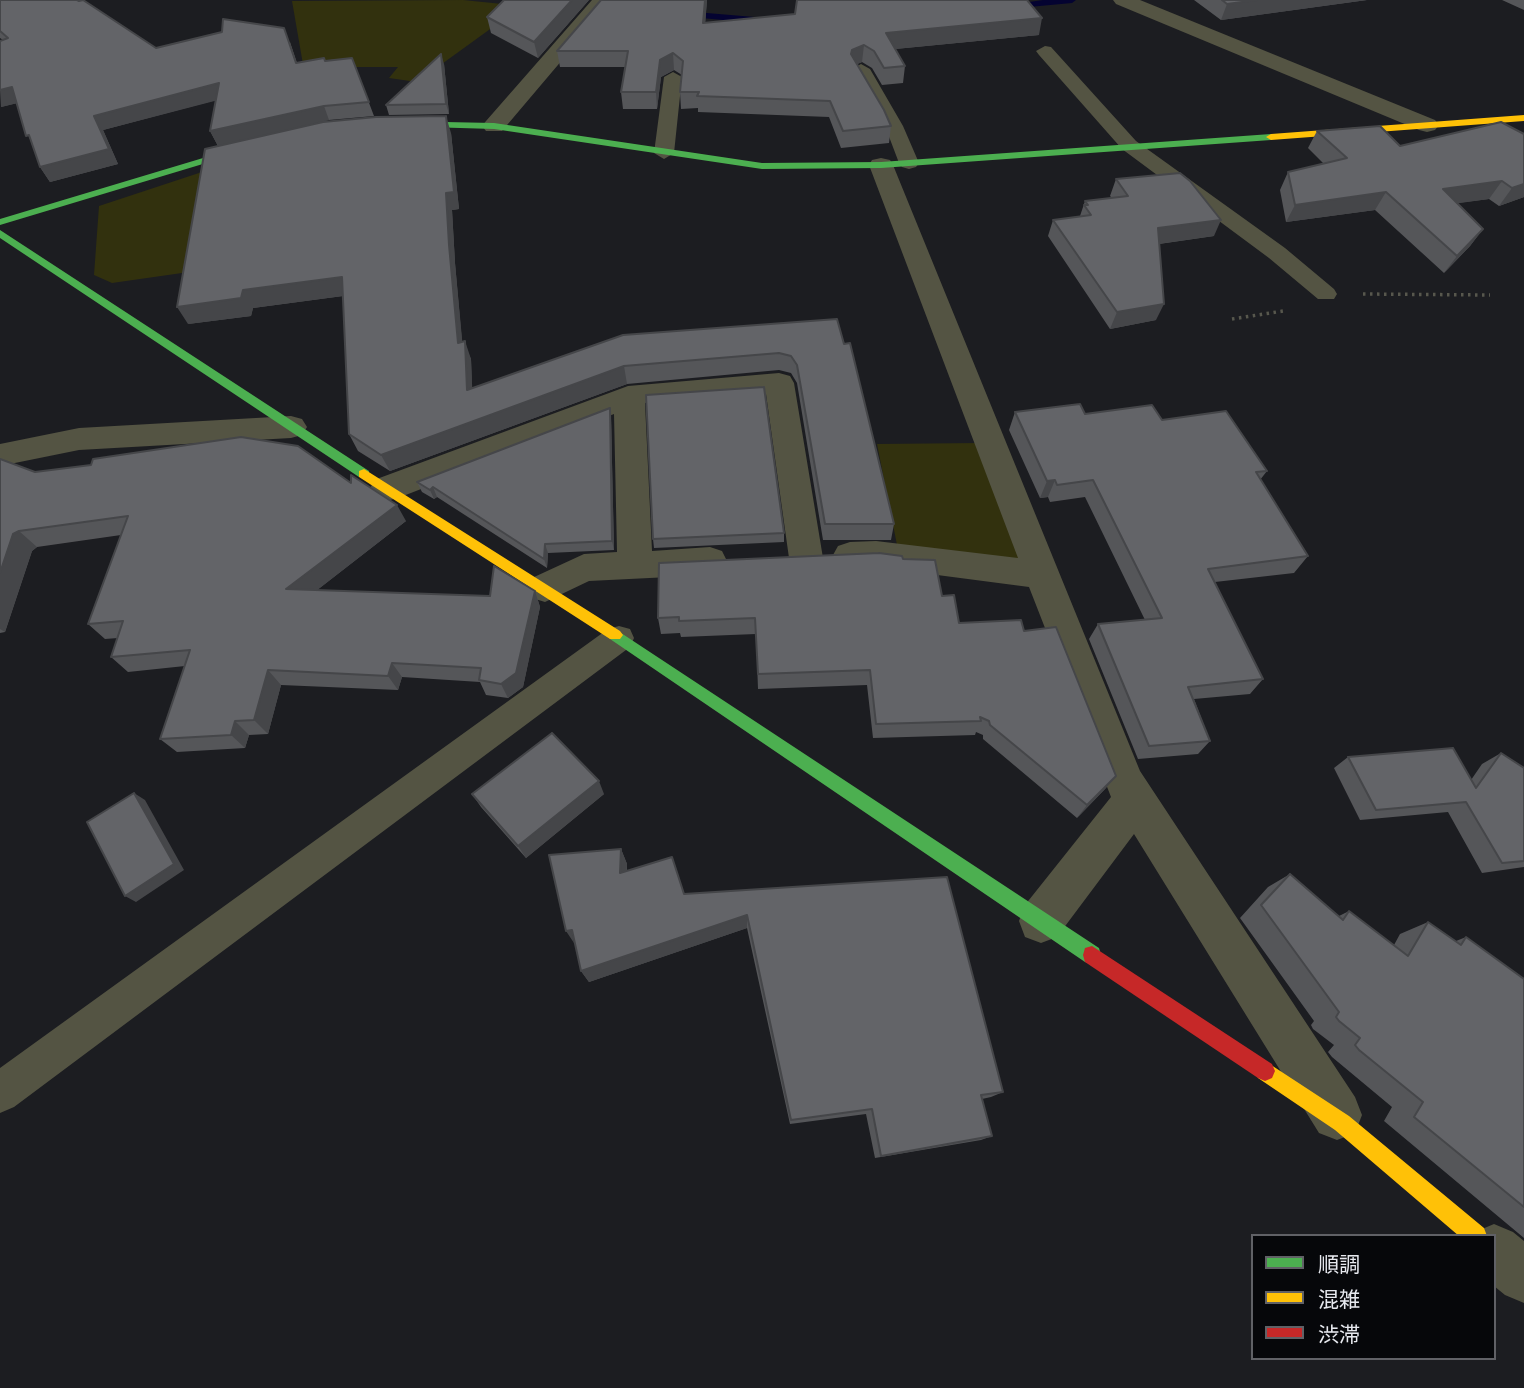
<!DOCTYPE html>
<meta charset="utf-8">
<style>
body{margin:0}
#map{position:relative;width:1524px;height:1388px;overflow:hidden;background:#1c1d21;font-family:"Public Sans","Noto Sans JP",sans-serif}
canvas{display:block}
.legend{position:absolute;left:1251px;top:1234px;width:245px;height:126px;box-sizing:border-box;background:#06070a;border:2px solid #606166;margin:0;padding:9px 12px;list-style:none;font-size:21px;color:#e7e9ef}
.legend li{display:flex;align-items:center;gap:14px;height:35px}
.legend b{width:35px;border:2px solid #606166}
</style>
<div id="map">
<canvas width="1524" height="1388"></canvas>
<ul class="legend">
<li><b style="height:9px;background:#4caf50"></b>順調</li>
<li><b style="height:9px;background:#ffc107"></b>混雑</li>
<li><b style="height:9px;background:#c62828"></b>渋滞</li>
</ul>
</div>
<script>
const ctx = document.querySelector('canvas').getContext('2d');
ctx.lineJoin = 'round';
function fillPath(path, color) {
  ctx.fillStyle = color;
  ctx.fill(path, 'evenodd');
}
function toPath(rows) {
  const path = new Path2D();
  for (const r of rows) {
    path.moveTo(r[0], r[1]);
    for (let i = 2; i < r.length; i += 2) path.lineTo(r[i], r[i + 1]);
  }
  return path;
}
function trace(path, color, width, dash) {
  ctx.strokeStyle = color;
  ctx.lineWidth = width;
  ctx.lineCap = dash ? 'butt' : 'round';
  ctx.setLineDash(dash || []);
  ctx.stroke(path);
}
fillPath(toPath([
 [463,0,522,6,417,82,389,78,398,67,352,67,305,76,292,1],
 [208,170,189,272,112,283,94,275,99,206],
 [981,443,1021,562,898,550,877,444]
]), '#32310e');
fillPath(toPath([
 [1043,0,1076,0,1072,3,1007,9,1002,6,1043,0],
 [683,11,766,18,771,21,766,24,680,16,680,12,683,11]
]), '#040331');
trace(toPath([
 [1363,294,1490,295],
 [1232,319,1283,311]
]), '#57574d', 3.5, [2.5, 4.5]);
fillPath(toPath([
 [1045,46,1051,47,1136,141,1285,248,1334,289,1337,294,1334,299,1318,299,1269,258,1122,149,1039,55,1036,51,1045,46],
 [861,64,870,69,903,126,919,163,916,167,909,169,902,167,899,163,885,126,852,69,861,64],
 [673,72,682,77,674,153,664,159,654,153,664,77,673,72],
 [619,626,630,629,634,638,630,647,14,1107,0,1113,0,1068,608,629,619,626]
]), '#545443');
fillPath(toPath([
 [592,0,613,0,502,131,486,131,482,126,486,121,592,0],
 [1113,0,1140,0,1435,120,1439,125,1435,130,1427,132,1419,130,1116,4,1113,0],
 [881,158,890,160,893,165,1140,771,1355,1097,1362,1115,1355,1133,1337,1140,1319,1133,1134,834,1057,937,1041,943,1025,937,1019,921,1025,905,1111,797,1029,587,876,567,850,568,838,564,833,555,838,546,850,542,876,541,1018,558,869,165,872,160,881,158],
 [779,373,790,376,794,383,823,558,818,568,806,571,794,568,789,558,766,394,645,403,652,551,710,547,722,551,727,561,722,571,710,575,589,581,545,602,532,598,527,588,532,578,584,554,617,552,614,414,398,498,386,501,374,498,370,489,374,480,628,386,779,373],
 [291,416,302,419,307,427,302,435,291,438,79,450,0,466,0,444,79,428,291,416],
 [1494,1224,1513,1232,1524,1241,1524,1303,1505,1295,1494,1286,1494,1236,1474,1236,1475,1232,1494,1224]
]), '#545443');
fillPath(toPath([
 [395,121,494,123,762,163,881,162,1271,134,1276,137,1271,140,881,168,762,169,494,129,392,126,390,124,395,121],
 [253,143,258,146,256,148,0,225,0,219,253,143],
 [0,230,369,471,369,477,359,477,0,238,0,230],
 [615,629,1099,948,1101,955,1099,962,1092,964,1085,962,610,639,607,635,610,631,615,629]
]), '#4caf50');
fillPath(toPath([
 [1524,115,1524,121,1271,140,1266,137,1271,134,1524,115],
 [364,469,620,631,623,635,620,639,610,639,359,477,359,471,364,469],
 [1265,1061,1349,1116,1484,1228,1487,1236,1459,1236,1335,1130,1258,1078,1255,1071,1258,1064,1265,1061]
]), '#ffc107');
fillPath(toPath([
 [1092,946,1272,1064,1275,1071,1272,1078,1265,1081,1258,1078,1085,962,1083,955,1085,948,1092,946]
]), '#c62828');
fillPath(toPath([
 [0,0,156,48,290,42,297,63,352,58,374,116,329,120,218,146,210,131,216,100,103,130,118,164,50,182,40,167,17,103,1,107,3,40,0,38],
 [589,0,538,58,491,33,487,17],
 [601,0,707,0,705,23,1039,35,895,49,905,66,903,83,882,85,872,68,862,62,857,64,891,126,889,143,841,148,829,117,698,112,698,108,681,109,680,92,682,75,674,70,661,77,657,109,623,109,621,92,625,67,560,67,557,51],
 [1194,0,1367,0,1221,20],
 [1502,0,1524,0,1524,10],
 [444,64,449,114,389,115,386,105],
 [1317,131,1400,146,1524,134,1524,197,1499,206,1489,199,1457,203,1483,229,1470,246,1444,273,1375,210,1286,222,1280,190,1288,172,1324,164,1308,148],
 [451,133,459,209,452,210,455,263,462,342,471,359,472,388,623,335,844,344,894,524,891,540,823,540,797,383,791,373,779,370,627,384,390,471,358,451,349,434,343,296,253,308,251,316,188,324],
 [1116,179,1214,236,1159,244,1156,320,1110,329,1048,236,1053,220,1080,216,1085,201,1112,198,1110,196],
 [1015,412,1085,414,1162,420,1267,471,1260,480,1308,556,1294,573,1215,582,1263,679,1250,694,1194,699,1210,741,1198,754,1138,759,1089,639,1098,624,1145,620,1085,497,1050,502,1048,497,1040,498,1009,430],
 [611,418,614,550,548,553,547,568,437,497,434,499,422,492,417,482],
 [0,459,35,472,406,521,317,590,490,596,535,591,540,607,523,687,508,698,486,695,480,682,402,677,398,690,281,685,268,734,249,735,245,748,177,752,160,739,185,666,128,672,111,657,118,638,105,639,88,624,121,535,37,547,32,551,5,632,0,633],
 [784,533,784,542,654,548,653,539],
 [903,559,942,596,959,623,1024,631,1116,776,1105,789,1077,818,983,739,983,735,976,732,975,735,873,738,867,685,758,689,756,634,681,637,680,633,661,634,658,618],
 [1501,753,1524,768,1524,867,1482,873,1448,812,1360,820,1334,768,1348,757,1471,780,1482,764],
 [472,794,604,794,526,858,481,807],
 [621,849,627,864,627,871,684,894,947,877,1003,1092,991,1097,982,1099,992,1136,981,1140,875,1158,866,1114,790,1124,747,928,589,982,581,971],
 [1290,874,1339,916,1349,911,1394,945,1400,934,1428,922,1456,941,1466,937,1524,979,1524,1238,1384,1121,1392,1107,1332,1057,1328,1052,1334,1045,1313,1029,1311,1025,1314,1021,1240,918,1268,887]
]), '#555659');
fillPath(toPath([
 [572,0,589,0,538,58,534,42],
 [705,0,707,0,704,40,703,23],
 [1257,0,1367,0,1221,20,1227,4],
 [1042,18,1039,35,885,50,886,33],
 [864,45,862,62,851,67,852,50],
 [673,53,674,70,661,77,657,109,656,92,660,60],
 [441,54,444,64,449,114,446,104],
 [219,83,226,98,103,130,118,164,50,182,40,167,94,116],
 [12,87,22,102,1,107,0,90],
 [324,106,329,120,218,146,210,131],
 [446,116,451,133,459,209,452,210,455,263,464,360,458,343,449,245,446,193],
 [1502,181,1489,199,1431,207,1443,189],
 [1524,184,1524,197,1499,206,1512,188],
 [1386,192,1375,210,1286,222,1295,205],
 [1221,220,1214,236,1151,245,1158,228],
 [1483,229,1470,246,1444,273,1457,256],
 [342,277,350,295,253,308,251,316,188,324,177,307,243,290],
 [1164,304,1156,320,1110,329,1117,312],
 [465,341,471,359,473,407,467,390],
 [624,366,627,384,390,471,381,455],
 [610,408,611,418,614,550,612,541],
 [1055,480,1048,497,1040,498,1047,481],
 [433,487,437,497,434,499,430,490],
 [397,505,406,521,298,605,286,589],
 [19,531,37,547,32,551,5,632,0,629,0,573,13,534],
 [545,544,548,553,547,568,544,559],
 [535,591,540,607,523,687,508,698,501,684],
 [392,663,402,677,398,690,388,676],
 [268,670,281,685,268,734,254,720],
 [235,721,249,735,245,748,231,735],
 [1116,776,1105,789,1077,818,1087,805],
 [599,781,604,794,526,858,518,846],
 [134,793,145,800,184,870,136,902,125,896],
 [621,849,627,864,626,887,620,873],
 [747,915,747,928,589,982,581,971],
 [572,930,574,943,566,931]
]), '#454649');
const building = toPath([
 [0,0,77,0,79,1,83,0,156,48,222,32,223,19,284,28,296,63,324,58,325,61,352,58,369,102,324,106,210,131,219,83,94,116,109,149,40,167,29,135,26,136,12,87,0,90,0,41,8,38,0,31,0,0],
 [504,0,572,0,534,42,487,17,504,0],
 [601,0,705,0,703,23,795,14,797,0,1027,0,1042,18,886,33,905,66,884,68,874,51,864,45,852,50,851,54,884,110,891,126,843,131,830,101,697,96,699,92,680,92,683,61,673,53,660,60,656,92,621,92,628,51,557,51,601,0],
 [1222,0,1257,0,1227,4,1222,0],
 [441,54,446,104,386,105,441,54],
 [446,116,454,192,446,193,449,245,458,343,465,341,467,390,623,335,837,319,844,344,850,343,894,524,825,524,797,365,791,356,779,353,624,366,381,455,349,434,342,277,243,290,241,298,177,307,205,149,323,122,376,117,446,116],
 [1501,122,1524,134,1524,184,1512,188,1502,181,1443,189,1483,229,1457,256,1386,192,1295,205,1288,172,1347,158,1317,131,1380,126,1400,146,1501,122],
 [1180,173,1190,181,1221,220,1158,228,1164,304,1117,312,1053,220,1091,215,1084,205,1088,205,1085,201,1128,196,1116,179,1180,173],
 [764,387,784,533,653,539,646,395,764,387],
 [1080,404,1085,414,1152,405,1162,420,1226,411,1267,471,1256,472,1308,556,1208,569,1263,679,1188,687,1210,741,1149,746,1098,624,1162,618,1093,480,1057,485,1055,480,1047,481,1015,412,1080,404],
 [610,408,612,541,545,544,544,559,433,487,430,490,417,482,610,408],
 [241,437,298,446,351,483,351,475,397,505,286,589,490,596,494,566,535,591,516,673,501,684,479,680,481,668,392,663,388,676,268,670,254,720,235,721,231,735,160,739,190,650,111,657,123,621,88,624,128,516,19,531,13,534,0,573,0,459,35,472,91,465,93,459,241,437],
 [879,553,902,556,903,559,935,560,942,596,954,595,959,623,1021,620,1024,631,1056,627,1116,776,1087,805,990,725,989,721,980,717,981,721,876,724,870,670,758,674,755,618,679,621,679,617,658,618,659,563,879,553],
 [552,733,599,781,518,846,472,794,552,733],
 [1453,748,1476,788,1501,753,1524,768,1524,861,1502,863,1466,802,1376,810,1348,757,1453,748],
 [134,793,174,864,125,896,87,822,134,793],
 [621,849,620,873,672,857,684,894,947,877,1003,1092,981,1095,992,1136,881,1156,872,1109,791,1120,747,915,581,971,572,930,566,931,549,855,621,849],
 [1290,874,1343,920,1349,911,1408,956,1428,922,1461,945,1466,937,1524,979,1524,1207,1414,1117,1423,1102,1359,1050,1355,1045,1360,1038,1339,1021,1336,1017,1339,1012,1261,905,1290,874]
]);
fillPath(building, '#636468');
trace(building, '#454649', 2);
</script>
